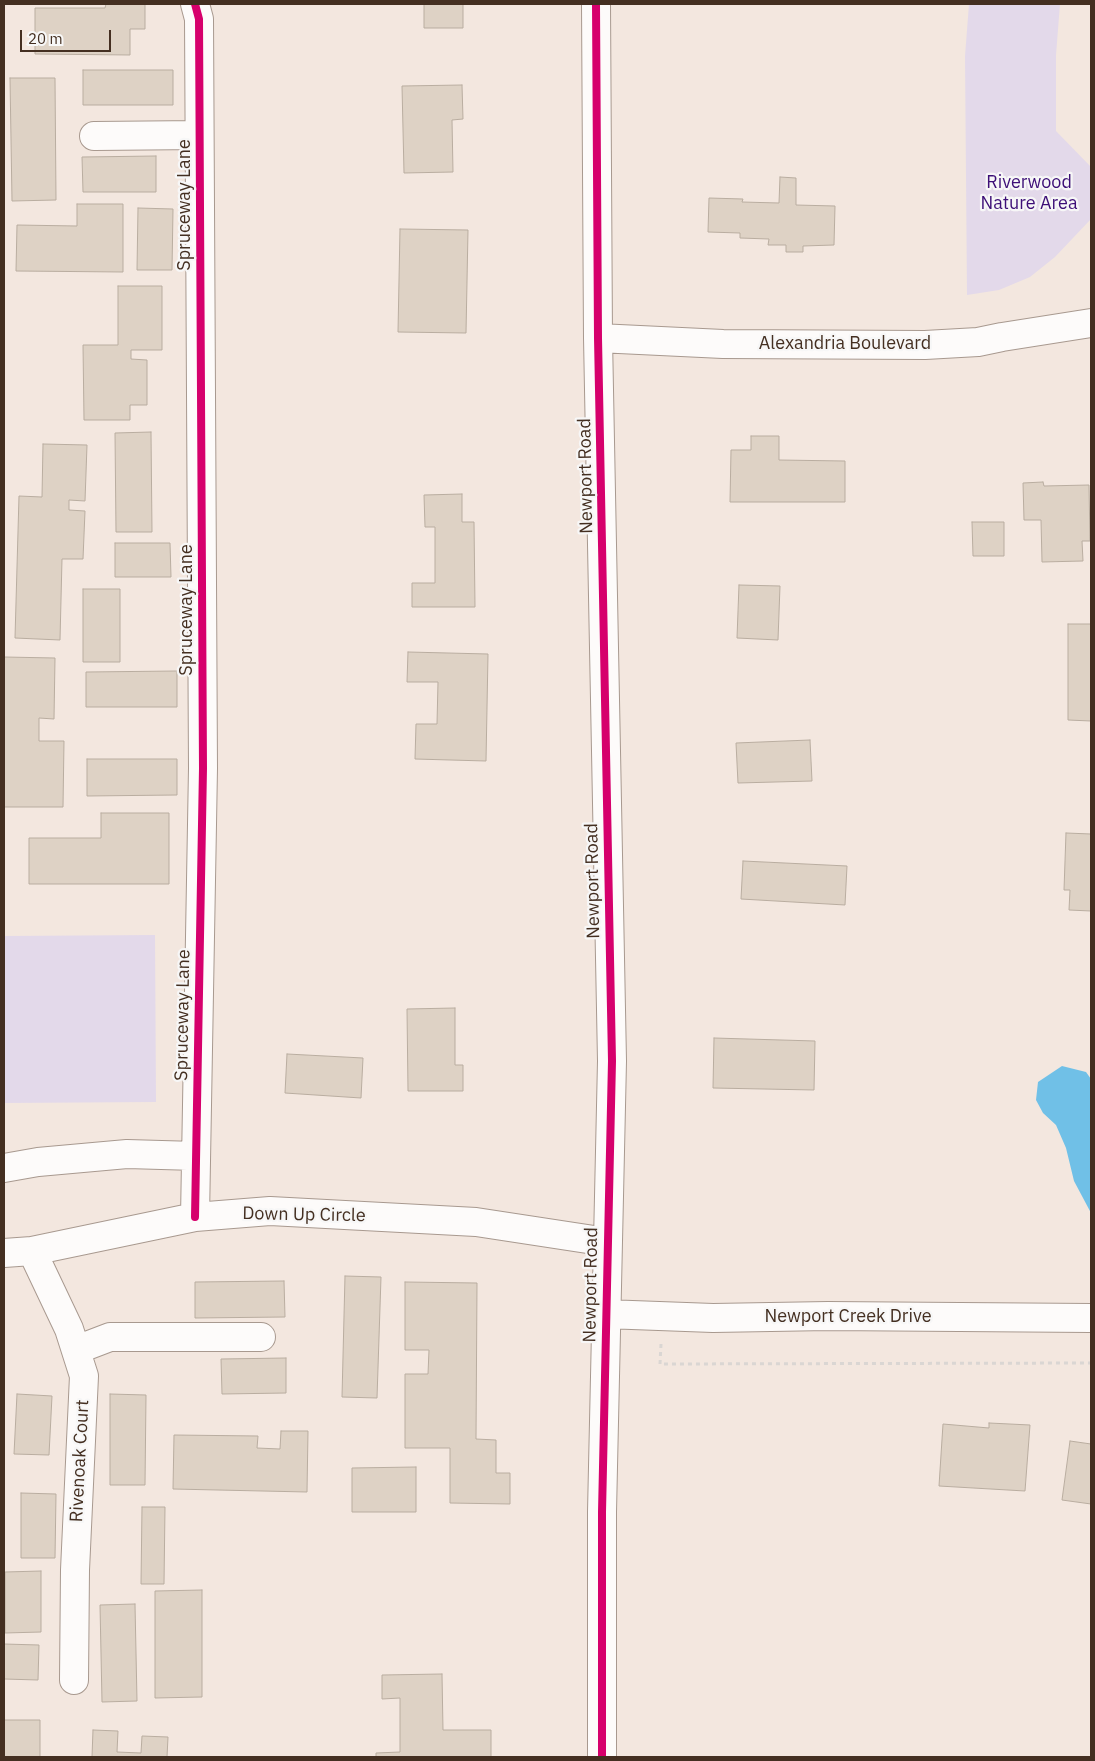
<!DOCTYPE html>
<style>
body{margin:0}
#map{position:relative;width:1095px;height:1761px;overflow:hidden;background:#f3e7df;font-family:"IBM Plex Sans",sans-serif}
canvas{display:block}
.frame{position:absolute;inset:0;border:5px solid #442f21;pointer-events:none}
.scale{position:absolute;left:20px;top:30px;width:91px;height:22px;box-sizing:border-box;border:2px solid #442f21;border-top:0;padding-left:6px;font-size:15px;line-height:18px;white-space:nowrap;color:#442f21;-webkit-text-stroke:4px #f7f7f7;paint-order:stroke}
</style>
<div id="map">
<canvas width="1095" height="1761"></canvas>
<div class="frame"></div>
<div class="scale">20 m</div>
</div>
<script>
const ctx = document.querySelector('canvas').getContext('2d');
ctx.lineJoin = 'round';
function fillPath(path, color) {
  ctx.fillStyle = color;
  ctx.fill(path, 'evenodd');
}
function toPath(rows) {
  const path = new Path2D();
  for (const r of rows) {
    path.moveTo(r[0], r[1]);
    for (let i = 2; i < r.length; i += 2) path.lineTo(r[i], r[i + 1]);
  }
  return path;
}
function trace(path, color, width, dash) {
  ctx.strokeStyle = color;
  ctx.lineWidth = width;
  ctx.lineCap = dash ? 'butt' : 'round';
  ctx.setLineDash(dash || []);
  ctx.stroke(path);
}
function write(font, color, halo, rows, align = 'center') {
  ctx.font = font + ' "IBM Plex Sans",sans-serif';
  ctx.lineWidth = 4.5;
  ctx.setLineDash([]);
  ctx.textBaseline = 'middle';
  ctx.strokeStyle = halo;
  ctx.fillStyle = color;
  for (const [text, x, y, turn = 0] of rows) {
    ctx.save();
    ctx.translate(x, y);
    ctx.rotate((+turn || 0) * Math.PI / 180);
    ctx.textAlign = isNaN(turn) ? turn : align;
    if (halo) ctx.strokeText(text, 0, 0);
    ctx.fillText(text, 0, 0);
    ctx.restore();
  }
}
fillPath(toPath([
 [969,4,1060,4,1056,55,1056,131,1091,167,1091,219,1055,257,1030,277,999,290,967,295,965,56],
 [155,935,156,1102,5,1103,5,936]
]), '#e3d9ea');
fillPath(toPath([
 [1062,1066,1086,1072,1091,1079,1091,1213,1074,1181,1066,1148,1056,1125,1043,1113,1036,1100,1038,1082]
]), '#70c0e7');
const building = toPath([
 [106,4,145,4,145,29,130,29,130,55,35,54,35,8,105,8,106,4],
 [424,4,463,4,463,28,424,28,424,4],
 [83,70,173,70,173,105,83,105,83,70],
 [10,78,55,78,56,200,12,201,10,78],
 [462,85,463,119,452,120,453,172,404,173,402,86,462,85],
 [156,156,156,192,83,192,82,157,156,156],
 [780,177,796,178,796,205,835,206,834,245,803,246,803,252,786,252,786,245,768,245,769,239,740,238,740,233,708,232,709,198,743,199,742,202,779,203,780,177],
 [77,204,123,204,123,272,16,271,17,225,77,226,77,204],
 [138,208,173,209,172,270,137,270,138,208],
 [400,229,468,230,466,333,398,332,400,229],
 [118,286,162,286,162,350,131,350,131,359,147,360,147,405,130,405,130,420,84,420,83,345,118,345,118,286],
 [151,432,152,532,116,532,115,433,151,432],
 [751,436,779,436,779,460,845,461,845,502,730,502,731,450,751,450,751,436],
 [43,444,87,445,85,501,69,500,69,510,85,511,83,559,62,559,60,640,15,638,19,496,42,497,43,444],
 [1043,482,1044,486,1089,485,1090,541,1082,541,1083,561,1042,562,1041,520,1024,520,1023,483,1043,482],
 [462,494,462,522,474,522,475,607,412,607,412,583,435,583,435,527,425,527,424,495,462,494],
 [972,522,1004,522,1004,556,973,556,972,522],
 [115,543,170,543,171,577,115,577,115,543],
 [739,585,780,586,778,640,737,638,739,585],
 [83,589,120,589,120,662,83,662,83,589],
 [1068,624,1091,624,1091,721,1068,720,1068,624],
 [408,652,488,654,486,761,415,759,416,724,437,724,438,682,407,682,408,652],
 [4,657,55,658,54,719,39,718,39,741,64,741,63,807,4,807,4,657],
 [177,671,177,707,86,707,86,672,177,671],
 [810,740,812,781,738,783,736,743,810,740],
 [87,759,177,759,177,795,87,796,87,759],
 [101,813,169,813,169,884,29,884,29,838,101,838,101,813],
 [1066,833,1091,834,1091,911,1069,910,1070,890,1064,890,1066,833],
 [743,861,847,866,845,905,741,899,743,861],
 [455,1008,455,1065,463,1065,463,1091,408,1091,407,1009,455,1008],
 [714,1038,815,1041,814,1090,713,1088,714,1038],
 [287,1054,363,1058,361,1098,285,1093,287,1054],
 [345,1276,381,1277,377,1398,342,1397,345,1276],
 [284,1281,285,1317,195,1318,195,1282,284,1281],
 [405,1282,477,1283,476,1439,496,1440,496,1473,510,1473,510,1504,450,1503,450,1448,405,1448,405,1374,428,1374,429,1350,405,1350,405,1282],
 [286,1358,286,1393,222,1394,221,1359,286,1358],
 [17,1394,52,1396,49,1455,14,1454,17,1394],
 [110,1394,146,1395,145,1485,110,1485,110,1394],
 [989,1423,1030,1425,1025,1491,939,1486,943,1424,989,1428,989,1423],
 [281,1431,308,1431,307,1492,173,1489,174,1435,258,1436,257,1448,280,1449,281,1431],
 [1070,1441,1091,1444,1091,1504,1062,1500,1070,1441],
 [416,1467,416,1512,352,1512,352,1468,416,1467],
 [21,1493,56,1494,55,1558,21,1558,21,1493],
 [142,1507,165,1507,164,1584,141,1584,142,1507],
 [41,1571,41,1632,5,1633,5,1572,41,1571],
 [202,1590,202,1697,155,1698,155,1591,202,1590],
 [135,1604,137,1701,102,1702,100,1605,135,1604],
 [4,1644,39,1645,38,1680,4,1679,4,1644],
 [442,1674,443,1730,491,1730,491,1757,376,1757,376,1753,400,1752,400,1698,382,1699,382,1675,442,1674],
 [4,1720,40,1720,40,1757,4,1757,4,1720],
 [93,1730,118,1731,117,1752,141,1753,142,1736,168,1737,167,1757,92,1757,93,1730]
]);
fillPath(building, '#ded2c5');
trace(building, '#b9ada0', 1);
const minor = toPath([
 [596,4,598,338,612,1061,602,1512,602,1757],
 [94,136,199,135],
 [598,338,723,344,925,345,978,342,1002,337,1091,323],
 [4,1168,38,1162,127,1154,196,1156],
 [195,1217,203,768,199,19,195,4],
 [32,1251,69,1329,84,1376,75,1570,74,1680],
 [4,1253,32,1251,195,1217,270,1211,476,1222,607,1242],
 [605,1314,713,1318,828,1316,1091,1318],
 [76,1350,110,1337,261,1337]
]);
trace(minor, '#a8998f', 30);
trace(toPath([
 [661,1344,660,1364,1091,1363]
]), '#dad6d3', 3, [4, 4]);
trace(minor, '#fdfbfa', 28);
trace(toPath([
 [596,4,598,338,612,1061,602,1512,602,1757],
 [195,1217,203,768,199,19,195,4]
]), '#d6006c', 8);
write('18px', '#3d0f77', '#f7f7f7', [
 ["Riverwood",1029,183],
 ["Nature Area",1029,204]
]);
write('18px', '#442f21', '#f7f7f7', [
 ["Spruceway Lane",185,205,-90],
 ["Alexandria Boulevard",845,344],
 ["Newport Road",586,476,-91],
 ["Spruceway Lane",187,610,-90],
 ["Newport Road",593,881,-91],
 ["Spruceway Lane",183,1015,-89],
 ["Down Up Circle",304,1215,1],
 ["Newport Road",591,1285,-89],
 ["Newport Creek Drive",848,1317],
 ["Rivenoak Court",80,1461,-87]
]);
</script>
